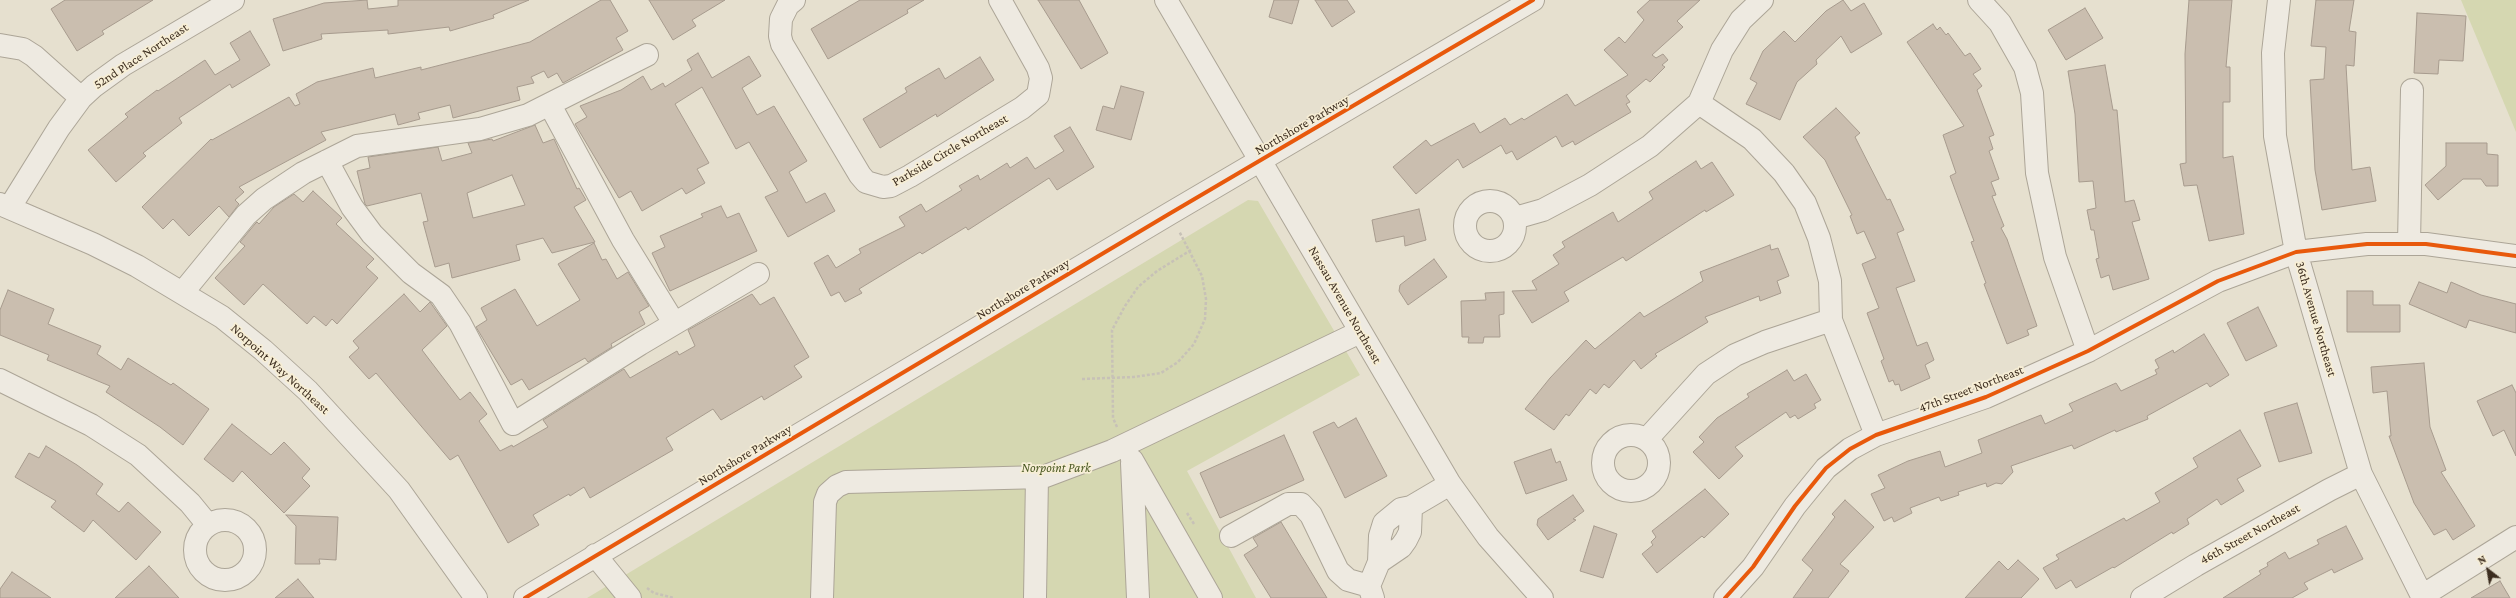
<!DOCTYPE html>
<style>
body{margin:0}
#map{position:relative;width:2516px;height:598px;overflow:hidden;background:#e6e0cf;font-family:"Crimson Pro",serif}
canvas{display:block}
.north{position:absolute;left:2468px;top:550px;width:40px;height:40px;-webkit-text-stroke:3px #f7eed5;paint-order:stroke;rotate:329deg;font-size:11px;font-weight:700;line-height:16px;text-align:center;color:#3c2d1f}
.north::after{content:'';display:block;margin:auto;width:14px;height:18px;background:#3c2d1f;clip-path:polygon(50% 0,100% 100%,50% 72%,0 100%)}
</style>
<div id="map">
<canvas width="2516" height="598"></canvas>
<div class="north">N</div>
</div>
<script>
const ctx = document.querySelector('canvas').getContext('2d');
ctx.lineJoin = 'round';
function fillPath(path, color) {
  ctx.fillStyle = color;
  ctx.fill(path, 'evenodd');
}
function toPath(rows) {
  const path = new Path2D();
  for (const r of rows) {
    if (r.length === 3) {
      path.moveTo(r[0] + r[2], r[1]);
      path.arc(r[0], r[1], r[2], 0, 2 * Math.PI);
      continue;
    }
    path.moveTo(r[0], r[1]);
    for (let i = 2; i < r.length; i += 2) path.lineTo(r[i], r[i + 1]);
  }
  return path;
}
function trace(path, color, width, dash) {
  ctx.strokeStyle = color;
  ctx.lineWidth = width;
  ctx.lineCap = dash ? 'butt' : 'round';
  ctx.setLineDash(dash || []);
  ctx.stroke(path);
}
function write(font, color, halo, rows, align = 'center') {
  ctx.font = font + ' "Crimson Pro",serif';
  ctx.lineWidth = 3.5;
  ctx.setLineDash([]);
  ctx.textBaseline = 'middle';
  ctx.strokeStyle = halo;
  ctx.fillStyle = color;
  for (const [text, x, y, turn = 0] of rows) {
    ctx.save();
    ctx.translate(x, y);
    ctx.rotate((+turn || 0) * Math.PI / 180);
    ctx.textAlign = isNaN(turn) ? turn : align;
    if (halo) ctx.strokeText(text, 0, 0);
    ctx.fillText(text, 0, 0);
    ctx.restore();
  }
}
fillPath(toPath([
 [2461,0,2516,0,2516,132],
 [1248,200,1258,201,1360,375,1187,471,1256,598,587,598]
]), '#d5d7b1');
const building = toPath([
 [65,0,153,0,102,31,104,34,77,51,51,9,65,0],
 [367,0,368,9,398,6,398,0,529,0,493,15,494,18,450,31,449,27,388,34,388,30,321,34,322,39,283,51,273,19,324,3,367,0],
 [601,0,610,0,628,31,616,38,623,50,563,83,557,73,548,78,544,71,531,77,534,83,517,87,520,100,453,118,450,105,418,113,420,119,398,125,395,114,321,132,326,140,239,187,244,192,235,200,239,204,229,217,219,206,189,236,173,219,163,229,142,207,211,139,212,140,289,97,295,106,300,104,296,94,317,82,373,68,375,78,421,67,421,70,530,42,601,0],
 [649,0,725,0,692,20,696,26,673,40,649,0],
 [860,0,924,0,907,10,908,13,828,59,811,29,860,0],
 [1038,0,1079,0,1108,53,1081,69,1038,0],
 [1274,0,1299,0,1292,24,1269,17,1274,0],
 [1315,0,1347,0,1355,12,1332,27,1315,0],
 [1650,0,1700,0,1677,21,1683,27,1652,55,1656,58,1663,54,1668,60,1662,65,1665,67,1650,82,1646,79,1626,96,1630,102,1626,104,1631,112,1575,145,1573,141,1562,147,1556,136,1517,160,1512,151,1506,154,1501,145,1463,168,1458,159,1416,194,1393,167,1426,140,1431,146,1474,123,1480,133,1505,118,1510,125,1522,118,1524,120,1567,94,1575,106,1628,75,1604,50,1619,37,1625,43,1644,20,1637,12,1650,0],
 [1843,0,1851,11,1864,3,1882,34,1851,53,1841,36,1816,60,1817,64,1797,82,1780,120,1746,104,1757,83,1750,79,1763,51,1784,31,1795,42,1826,11,1843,0],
 [2189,0,2232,0,2226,67,2230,67,2230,102,2223,102,2223,158,2233,156,2244,234,2209,241,2197,185,2184,186,2180,164,2186,163,2185,54,2189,0],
 [2316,0,2354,0,2349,31,2356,32,2354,66,2346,65,2352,170,2370,167,2376,201,2322,210,2315,170,2310,80,2324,79,2326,47,2311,46,2316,0],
 [2085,8,2103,38,2066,60,2048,30,2085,8],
 [2417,13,2466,16,2463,61,2439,60,2438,74,2414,73,2417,13],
 [1933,24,1937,30,1940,27,1946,35,1948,33,1965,56,1970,53,1981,69,1973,74,1982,86,1977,90,1994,135,1989,137,1993,149,1989,151,1999,179,1991,182,1996,195,1992,196,2004,226,2001,228,2007,239,2037,326,2027,330,2029,335,2007,344,1984,284,1986,283,1971,242,1974,241,1950,176,1956,173,1943,135,1964,126,1907,42,1933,24],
 [250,31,270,65,232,88,230,84,179,118,182,123,143,153,146,156,116,182,88,150,128,117,125,114,157,90,158,91,205,60,215,75,240,60,230,43,250,31],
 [698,53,712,78,749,56,761,76,742,88,757,115,774,106,807,161,789,172,806,203,825,193,835,211,788,237,765,197,778,191,749,142,736,149,702,87,675,104,709,163,697,169,705,183,686,194,682,188,642,211,631,191,619,198,575,124,587,117,580,106,621,90,643,76,651,90,663,83,665,87,692,70,687,60,698,53],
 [980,57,994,80,937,117,936,114,880,148,863,119,907,92,905,88,939,68,945,79,980,57],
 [2105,65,2113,110,2117,110,2125,202,2134,200,2140,220,2132,222,2149,279,2113,290,2109,275,2101,278,2096,259,2099,258,2094,230,2091,230,2087,210,2096,208,2093,181,2079,182,2075,114,2068,71,2105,65],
 [1121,86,1144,92,1131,140,1096,130,1103,106,1114,109,1121,86],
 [1836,108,1860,133,1855,137,1887,200,1890,199,1904,230,1897,233,1915,281,1896,288,1917,346,1927,342,1934,360,1925,365,1930,378,1901,391,1899,384,1895,385,1893,380,1889,382,1881,361,1884,359,1867,313,1879,308,1862,264,1876,258,1864,231,1857,234,1850,216,1852,215,1825,160,1803,137,1836,108],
 [535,125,543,143,554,139,577,189,579,188,586,200,574,207,595,242,552,253,543,238,516,245,520,260,452,278,449,263,435,267,423,222,428,221,421,193,367,206,365,204,357,171,370,168,368,157,438,147,442,161,472,153,468,143,492,139,493,141,535,125],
 [512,175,525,205,473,218,467,193,512,175],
 [1070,127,1094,167,1057,190,1049,178,968,230,966,227,922,254,920,252,859,289,862,293,845,302,839,292,831,296,814,263,828,255,836,268,861,253,859,249,905,226,899,217,921,204,926,212,962,190,959,186,978,175,980,180,1007,163,1010,168,1027,157,1035,169,1064,151,1054,136,1070,127],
 [2446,143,2487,143,2487,154,2498,155,2498,186,2486,186,2481,179,2463,179,2438,200,2425,185,2446,166,2446,143],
 [1696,161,1701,169,1712,162,1734,195,1706,212,1705,210,1626,261,1623,257,1564,292,1569,301,1532,323,1512,291,1537,290,1532,281,1559,264,1553,255,1565,247,1562,242,1613,212,1618,222,1653,199,1649,192,1696,161],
 [313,191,342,218,336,224,374,259,366,267,378,278,337,324,332,319,326,326,314,316,307,324,263,284,244,305,215,278,245,246,240,242,255,224,257,222,259,224,274,207,294,194,303,202,313,191],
 [721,206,727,218,739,213,757,251,670,291,652,253,665,247,660,236,703,217,701,214,721,206],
 [1419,209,1426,240,1405,246,1404,236,1376,242,1372,220,1419,209],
 [594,243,602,260,606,259,617,279,628,272,649,306,639,312,645,324,611,344,612,347,588,362,585,358,529,390,522,379,511,385,476,327,487,320,481,308,515,289,537,326,580,300,558,264,594,243],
 [1770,245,1771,250,1778,248,1789,276,1777,281,1781,293,1760,301,1759,296,1705,317,1708,322,1655,354,1657,356,1641,369,1634,360,1609,388,1604,384,1596,394,1590,389,1569,416,1566,414,1554,430,1525,409,1550,378,1586,340,1595,349,1640,312,1644,317,1703,281,1700,272,1770,245],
 [1434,259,1447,277,1408,305,1399,291,1400,285,1434,259],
 [2419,282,2447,293,2451,282,2481,295,2516,304,2516,333,2469,320,2466,328,2409,304,2419,282],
 [8,290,54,309,48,324,101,346,97,354,121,370,128,358,171,385,173,383,209,409,183,445,160,427,106,392,110,386,47,360,49,355,0,335,0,310,8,290],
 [2347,291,2373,291,2373,305,2400,305,2400,332,2347,332,2347,291],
 [1504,292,1504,314,1499,315,1500,337,1484,337,1483,343,1468,343,1469,337,1462,337,1461,301,1486,300,1485,293,1504,292],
 [404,294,420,312,430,302,447,326,422,350,460,400,470,392,487,414,479,421,500,451,512,445,513,447,548,427,543,420,624,369,630,378,677,351,679,355,695,346,688,330,752,294,760,305,774,297,809,357,794,366,802,377,764,400,762,396,721,420,713,409,666,438,673,450,590,498,584,487,570,496,569,494,533,515,539,525,508,543,458,455,450,460,376,373,369,379,349,357,359,348,353,341,404,294],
 [2258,307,2277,346,2246,361,2227,323,2258,307],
 [2204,334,2229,375,2210,387,2207,383,2147,416,2148,419,2116,432,2115,430,2074,449,2072,445,2011,466,2013,472,2002,484,1996,483,1987,487,1986,483,1958,492,1959,495,1941,501,1939,497,1910,508,1912,513,1894,522,1892,517,1884,521,1871,494,1885,488,1878,475,1908,461,1940,451,1945,467,1982,453,1978,440,2041,415,2045,424,2073,411,2069,404,2116,383,2121,391,2157,374,2155,370,2159,368,2155,360,2173,350,2174,353,2204,334],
 [2424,363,2430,427,2446,470,2441,472,2475,526,2453,540,2446,529,2434,535,2414,503,2389,436,2391,436,2387,391,2373,393,2371,367,2424,363],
 [1787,370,1794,381,1806,374,1821,400,1814,404,1816,408,1798,419,1795,415,1790,418,1786,412,1735,447,1743,456,1719,479,1693,452,1704,442,1699,437,1717,418,1749,397,1747,394,1787,370],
 [2512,385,2516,393,2516,456,2504,430,2493,436,2477,401,2512,385],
 [2297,403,2312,453,2279,462,2264,413,2297,403],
 [1356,418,1387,476,1345,498,1313,432,1334,422,1338,428,1356,418],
 [232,424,271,455,284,442,310,469,302,478,310,486,284,513,242,471,233,482,204,459,232,424],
 [2240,430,2261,466,2237,479,2244,491,2221,505,2217,499,2187,519,2189,524,2173,534,2172,532,2114,568,2113,567,2076,588,2071,580,2056,589,2043,568,2059,559,2056,555,2124,518,2126,521,2160,502,2155,493,2198,467,2193,458,2240,430],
 [1284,435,1304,480,1220,518,1200,473,1284,435],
 [46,446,77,465,103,484,96,494,119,512,128,502,161,532,136,560,93,520,84,532,51,507,56,501,15,477,29,453,39,458,46,446],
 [1551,449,1556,463,1560,461,1567,480,1526,494,1514,462,1551,449],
 [1705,489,1729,514,1704,538,1702,536,1657,573,1642,554,1653,545,1651,542,1656,537,1652,531,1705,489],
 [1573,495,1584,511,1573,519,1576,520,1548,540,1537,525,1538,519,1573,495],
 [1845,500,1874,527,1840,564,1849,571,1828,598,1793,598,1813,570,1802,560,1835,517,1832,514,1845,500],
 [286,515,338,517,336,560,319,559,320,564,295,564,296,526,286,515],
 [1281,522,1302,557,1327,598,1271,598,1256,574,1244,555,1258,546,1253,538,1281,522],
 [1594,526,1617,534,1603,578,1580,571,1594,526],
 [2346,526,2363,559,2334,573,2332,569,2304,583,2308,589,2292,598,2223,598,2261,574,2259,571,2268,566,2267,563,2285,552,2289,559,2319,544,2317,540,2346,526],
 [2018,560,2039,579,2021,598,1965,598,1999,561,2008,570,2018,560],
 [149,566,179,598,115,598,149,566],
 [12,572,51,598,0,598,0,589,12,572],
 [298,579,314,598,275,598,298,579],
 [2500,581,2510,598,2471,598,2500,581]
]);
fillPath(building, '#cabeaf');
trace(building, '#a79b8e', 1);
const minor = toPath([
 [794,0,788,5,781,19,780,36,782,44,860,175,866,182,883,187,891,186,910,176,1022,108,1038,95,1041,78,1038,68,1000,0],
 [1166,0,1450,484,1488,537,1542,598],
 [1979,0,2000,23,2025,67,2032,93,2037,173,2055,257,2088,351],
 [2279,0,2273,53,2275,136,2296,252,2361,474,2423,598],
 [0,45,23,49,34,56,81,98],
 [1699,103,1752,139,1784,173,1805,203,1819,238,1830,281,1831,320,1876,435],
 [550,105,623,240,674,323],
 [327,161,352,207,372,234,411,273,441,295,460,323,513,424,640,344,758,274],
 [1490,226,25],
 [0,204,93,244,137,266,222,317,263,350,308,391,399,490,476,598],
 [10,207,59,128,81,98,94,86,123,65,233,0],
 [1515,218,1543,210,1590,185,1650,146,1699,103,1722,50,1741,20,1762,0],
 [2409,243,2412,90],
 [183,292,246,215,264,199,303,173,357,146,480,129,528,115,647,55],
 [0,380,91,425,138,455,190,503,208,525],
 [1631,463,28],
 [1647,439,1706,374,1735,355,1765,342,1831,320],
 [1132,460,1211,598],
 [1132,463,1138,598],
 [1411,507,1450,484],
 [225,550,30],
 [1231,536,1288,504,1301,504,1311,515,1338,571,1348,580,1369,586],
 [595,555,630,598],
 [2422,596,2516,537],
 [525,598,1169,214,1533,0],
 [822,598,825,502,828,494,837,486,846,482,1043,477,1112,451,1360,332],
 [1035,598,1037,477],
 [1373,598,1369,586,1379,562,1380,536,1384,523,1401,509,1411,507,1410,532,1406,540,1401,547,1379,562],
 [1725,598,1753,567,1795,506,1826,468,1850,449,1876,435,1986,397,2088,351,2218,281,2296,252,2367,244,2426,244,2516,256],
 [2142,598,2196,565,2329,490,2361,474]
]);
trace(minor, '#aca597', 24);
trace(toPath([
 [1082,379,1134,377,1161,373,1178,362,1194,344,1205,319,1206,299,1202,276,1179,231],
 [1117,427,1113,418,1112,330,1125,306,1138,287,1157,271,1191,250],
 [1187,513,1194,524],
 [647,588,654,593,674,598]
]), '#c7c1b7', 2.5, [3, 2]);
trace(minor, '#eeeae1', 22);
trace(toPath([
 [525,598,1169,214,1533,0],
 [1725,598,1753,567,1795,506,1826,468,1850,449,1876,435,1986,397,2088,351,2218,281,2296,252,2367,244,2426,244,2516,256]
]), '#e8590c', 4);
write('13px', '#3c2d1f', '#f7eed5', [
 ["52nd Place Northeast",141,56,-33],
 ["Northshore Parkway",1302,125,-30],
 ["Parkside Circle Northeast",950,150,-30],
 ["Northshore Parkway",1023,289,-31],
 ["Nassau Avenue Northeast",1345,305,60],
 ["36th Avenue Northeast",2316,319,74],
 ["Norpoint Way Northeast",280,369,42],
 ["47th Street Northeast",1971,389,-21],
 ["Northshore Parkway",745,455,-31],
 ["46th Street Northeast",2250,534,-29]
]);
write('italic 13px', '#4b5924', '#f7eed5', [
 ["Norpoint Park",1056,468]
]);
</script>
